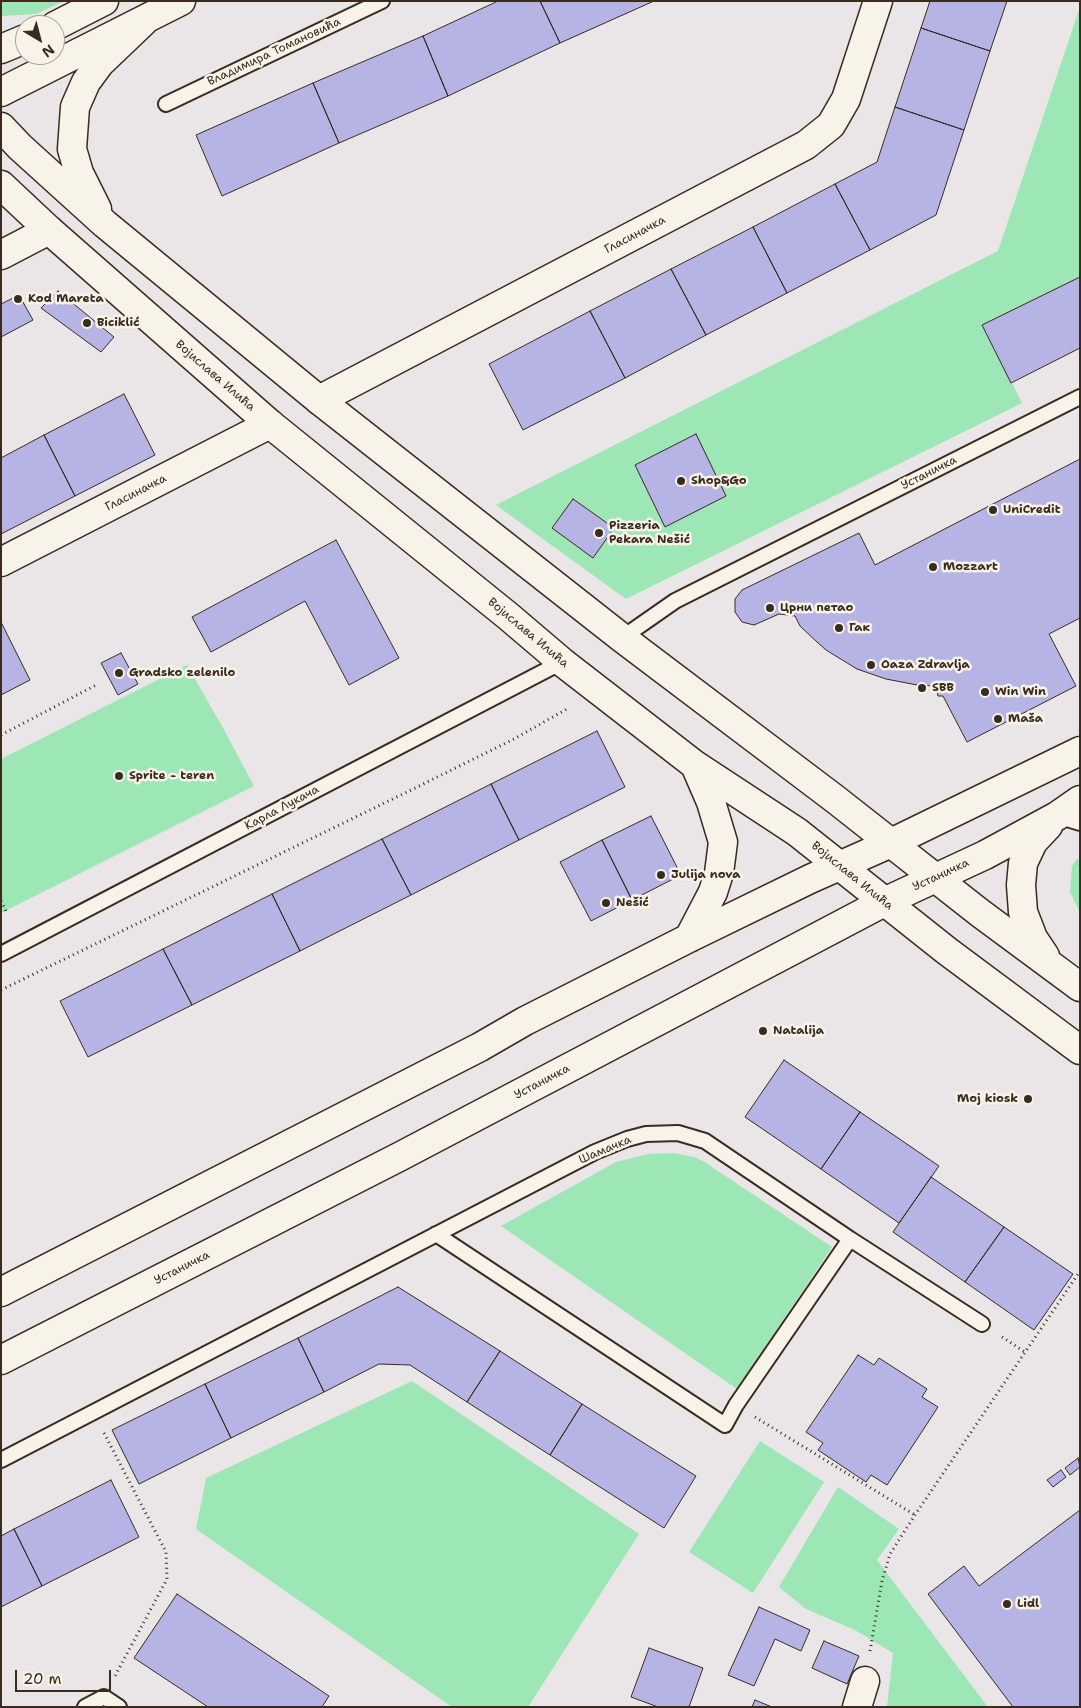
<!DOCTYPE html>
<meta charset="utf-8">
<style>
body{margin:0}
#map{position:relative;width:1081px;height:1708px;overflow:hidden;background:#eae6e7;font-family:"Shantell Sans",sans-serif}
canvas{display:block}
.frame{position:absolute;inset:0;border:2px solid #3b2a1e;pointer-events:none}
.north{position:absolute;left:15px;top:15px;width:50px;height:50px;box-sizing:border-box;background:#f7f3e8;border:1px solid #aca397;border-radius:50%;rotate:143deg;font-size:14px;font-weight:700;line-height:20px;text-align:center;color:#3b2a1e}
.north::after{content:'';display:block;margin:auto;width:18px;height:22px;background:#3b2a1e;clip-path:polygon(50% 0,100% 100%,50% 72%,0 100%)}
.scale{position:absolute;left:15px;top:1670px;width:96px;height:22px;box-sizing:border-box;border:2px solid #3b2a1e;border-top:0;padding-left:6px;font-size:15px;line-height:18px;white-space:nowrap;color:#3b2a1e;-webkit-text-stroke:4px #f7f3e8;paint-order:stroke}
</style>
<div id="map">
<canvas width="1081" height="1708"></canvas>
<div class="frame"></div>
<div class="north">N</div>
<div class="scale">20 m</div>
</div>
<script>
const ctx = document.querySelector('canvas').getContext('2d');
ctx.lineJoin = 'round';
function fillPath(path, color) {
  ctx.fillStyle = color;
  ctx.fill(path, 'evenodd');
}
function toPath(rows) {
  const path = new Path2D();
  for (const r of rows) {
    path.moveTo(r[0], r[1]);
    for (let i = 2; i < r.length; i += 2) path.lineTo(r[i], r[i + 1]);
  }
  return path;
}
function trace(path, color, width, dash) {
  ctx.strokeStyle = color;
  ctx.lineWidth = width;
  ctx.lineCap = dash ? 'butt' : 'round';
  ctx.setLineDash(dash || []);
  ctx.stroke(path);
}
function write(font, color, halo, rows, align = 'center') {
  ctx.font = font + ' "Shantell Sans",sans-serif';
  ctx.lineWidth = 5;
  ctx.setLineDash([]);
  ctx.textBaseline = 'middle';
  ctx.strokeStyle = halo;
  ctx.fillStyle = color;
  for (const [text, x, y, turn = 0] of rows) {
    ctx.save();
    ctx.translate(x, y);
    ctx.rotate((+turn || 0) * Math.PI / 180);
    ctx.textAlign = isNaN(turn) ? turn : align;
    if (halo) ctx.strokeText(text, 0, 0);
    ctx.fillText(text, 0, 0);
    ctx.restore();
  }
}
fillPath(toPath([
 [1,1,64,1,36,14,1,16],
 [1080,7,1080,277,983,325,1022,403,626,599,496,505,998,251],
 [187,665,223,728,254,786,1,913,1,759],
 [1077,859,1080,860,1080,913,1070,892,1072,866],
 [674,1153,694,1157,703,1161,832,1247,737,1389,501,1226,616,1162,648,1154],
 [412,1381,639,1534,528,1707,452,1707,196,1529,206,1478],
 [760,1441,824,1482,753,1593,689,1552],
 [838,1487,899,1529,877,1560,988,1707,887,1707,893,1653,855,1630,806,1609,779,1587]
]), '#9de6b5');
const building = toPath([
 [498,1,540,1,560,43,448,96,423,36,498,1],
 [540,1,654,1,560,43,540,1],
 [930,1,1007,1,990,51,921,28,930,1],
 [921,28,990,51,964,130,895,107,921,28],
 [423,36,448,96,339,143,313,83,423,36],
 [313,83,339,143,222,196,196,135,313,83],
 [895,107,964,130,936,215,870,250,835,184,877,162,895,107],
 [835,184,870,250,787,293,753,227,835,184],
 [753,227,787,293,706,335,671,269,753,227],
 [671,269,706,335,625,378,590,311,671,269],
 [1080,277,1080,348,1011,383,982,325,1080,277],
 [58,291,114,337,101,352,41,308,58,291],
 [19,295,33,320,1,337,1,304,19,295],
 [590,311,625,378,523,430,489,364,590,311],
 [124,394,155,455,75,496,44,435,124,394],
 [696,434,726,496,665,527,635,465,696,434],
 [44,435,75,496,1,534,1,458,44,435],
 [1080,459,1080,618,1049,634,1076,686,967,742,943,696,938,696,935,686,917,685,886,679,857,669,826,650,817,642,800,626,795,616,779,614,754,625,742,622,735,612,735,599,742,590,859,533,875,565,1080,459],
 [573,499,614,528,593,558,552,528,573,499],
 [336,540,399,658,349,685,305,601,211,652,192,617,336,540],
 [1,622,30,680,1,695,1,622],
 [121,653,138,684,118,695,101,663,121,653],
 [597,731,625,787,519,840,491,784,597,731],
 [491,784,519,840,411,895,382,839,491,784],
 [651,816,681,875,632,900,602,840,651,816],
 [382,839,411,895,300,951,272,894,382,839],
 [602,840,632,900,591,921,560,862,602,840],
 [272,894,300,951,192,1005,163,949,272,894],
 [163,949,192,1005,88,1057,60,1001,163,949],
 [784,1060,860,1112,821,1169,745,1117,784,1060],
 [860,1112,939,1166,899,1223,821,1169,860,1112],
 [931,1177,1004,1227,965,1282,893,1232,931,1177],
 [1004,1227,1073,1274,1034,1330,965,1282,1004,1227],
 [398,1287,500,1351,467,1402,410,1365,379,1364,324,1392,298,1338,398,1287],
 [298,1338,324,1392,231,1438,205,1384,298,1338],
 [500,1351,582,1404,550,1455,467,1402,500,1351],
 [858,1355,874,1365,879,1358,927,1389,922,1397,938,1407,887,1485,871,1475,866,1482,818,1450,823,1443,806,1432,858,1355],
 [205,1384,231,1438,139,1484,112,1430,205,1384],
 [582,1404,696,1476,664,1528,550,1455,582,1404],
 [1078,1458,1080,1467,1070,1475,1065,1468,1078,1458],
 [1061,1470,1066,1477,1053,1487,1047,1480,1061,1470],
 [111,1480,139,1537,42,1586,14,1529,111,1480],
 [1080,1510,1080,1707,1013,1707,928,1594,964,1566,979,1586,1080,1510],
 [14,1529,42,1586,1,1607,1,1536,14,1529],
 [177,1594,329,1696,322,1707,208,1707,134,1658,177,1594],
 [759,1607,810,1630,801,1651,775,1639,754,1686,728,1675,759,1607],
 [824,1641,859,1656,847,1684,812,1668,824,1641],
 [649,1648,703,1668,689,1707,658,1707,631,1697,649,1648],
 [755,1700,772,1707,752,1707,755,1700]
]);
fillPath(building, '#b6b4e5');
trace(building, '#3b2a1e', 1);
const lane = toPath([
 [166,104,382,1],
 [622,638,675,601,1080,397],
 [1057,816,1080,823],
 [1,954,562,662],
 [436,1234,725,1425,736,1405,850,1239],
 [1,1460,595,1152,627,1139,646,1134,678,1133,705,1141,850,1239,982,1324],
 [85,1707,104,1697,119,1707]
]);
const street = toPath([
 [1,255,49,230],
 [319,400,806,145,831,125,846,99,878,1],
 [1,562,270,424],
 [857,1707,865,1681]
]);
const secondary = toPath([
 [55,26,104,1],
 [1,49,25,39],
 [1,92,181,1],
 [1,127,20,147,105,224,319,400,622,638,835,799,980,913,1080,987],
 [1,185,49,230,270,424,508,616,562,662,695,765,797,832,947,951,1080,1050],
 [97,209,79,173,72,149,75,107,86,82,100,63,144,21],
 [689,938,713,892,719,873,723,842,711,802,695,765],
 [1045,956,1033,938,1023,912,1021,885,1023,863,1033,842,1048,826],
 [1,1292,480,1047,525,1021,689,938,810,879,891,843,1080,751],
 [1,1360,399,1157,829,931,884,902,985,855,1057,816,1080,800]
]);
trace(lane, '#3b2a1e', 18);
trace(street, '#3b2a1e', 31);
trace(secondary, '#3b2a1e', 31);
trace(toPath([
 [1,735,96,685],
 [1,901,6,911],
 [1,990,409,791,512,740,567,709],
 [1002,1337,1025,1352],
 [755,1417,915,1515],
 [104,1433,166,1552,167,1579,115,1676],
 [870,1651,882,1581,890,1554,915,1515,1080,1271]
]), '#3b2a1e', 3, [1, 4]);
trace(lane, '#f7f3e8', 14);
trace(street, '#f7f3e8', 28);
trace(secondary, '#f7f3e8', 28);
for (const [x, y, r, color] of [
 [18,299,5,"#3b2a1e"],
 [87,323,5,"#3b2a1e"],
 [681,481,5,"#3b2a1e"],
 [993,510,5,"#3b2a1e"],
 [599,533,5,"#3b2a1e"],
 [933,567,5,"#3b2a1e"],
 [770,608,5,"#3b2a1e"],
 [839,628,5,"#3b2a1e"],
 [871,665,5,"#3b2a1e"],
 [119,673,5,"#3b2a1e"],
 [922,688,5,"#3b2a1e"],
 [985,692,5,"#3b2a1e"],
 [998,719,5,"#3b2a1e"],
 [119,776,5,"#3b2a1e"],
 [661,875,5,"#3b2a1e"],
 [606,903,5,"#3b2a1e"],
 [763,1031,5,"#3b2a1e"],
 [1028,1099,5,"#3b2a1e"],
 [1007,1604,5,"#3b2a1e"]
]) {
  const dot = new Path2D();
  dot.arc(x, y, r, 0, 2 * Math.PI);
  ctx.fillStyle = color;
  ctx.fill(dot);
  trace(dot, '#f7f3e8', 2);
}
write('12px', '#3b2a1e', '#f7f3e8', [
 ["Владимира Томановића",274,52,-25],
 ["Гласиначка",635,235,-28],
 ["Војислава Илића",215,376,41],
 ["Устаничка",929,473,-27],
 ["Гласиначка",136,493,-27],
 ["Војислава Илића",528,633,40],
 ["Карла Лукача",282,808,-28],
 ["Устаничка",941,875,-25],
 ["Војислава Илића",852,876,39],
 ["Устаничка",542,1082,-28],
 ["Шамачка",605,1150,-23],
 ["Устаничка",182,1268,-27]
]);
write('bold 12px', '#3b2a1e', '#f7f3e8', [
 ["Kod Mareta",28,299],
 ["Biciklić",97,323],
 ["Shop&Go",691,481],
 ["UniCredit",1003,510],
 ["Pizzeria",609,526],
 ["Pekara Nešić",609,540],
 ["Mozzart",943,567],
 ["Црни петао",780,608],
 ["Гак",849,628],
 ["Oaza Zdravlja",881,665],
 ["Gradsko zelenilo",129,673],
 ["SBB",932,688],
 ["Win Win",995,692],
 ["Maša",1008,719],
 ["Sprite - teren",129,776],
 ["Julija nova",671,875],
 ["Nešić",616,903],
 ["Natalija",773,1031],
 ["Moj kiosk",1018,1099,"right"],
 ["Lidl",1017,1604]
], 'left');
</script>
